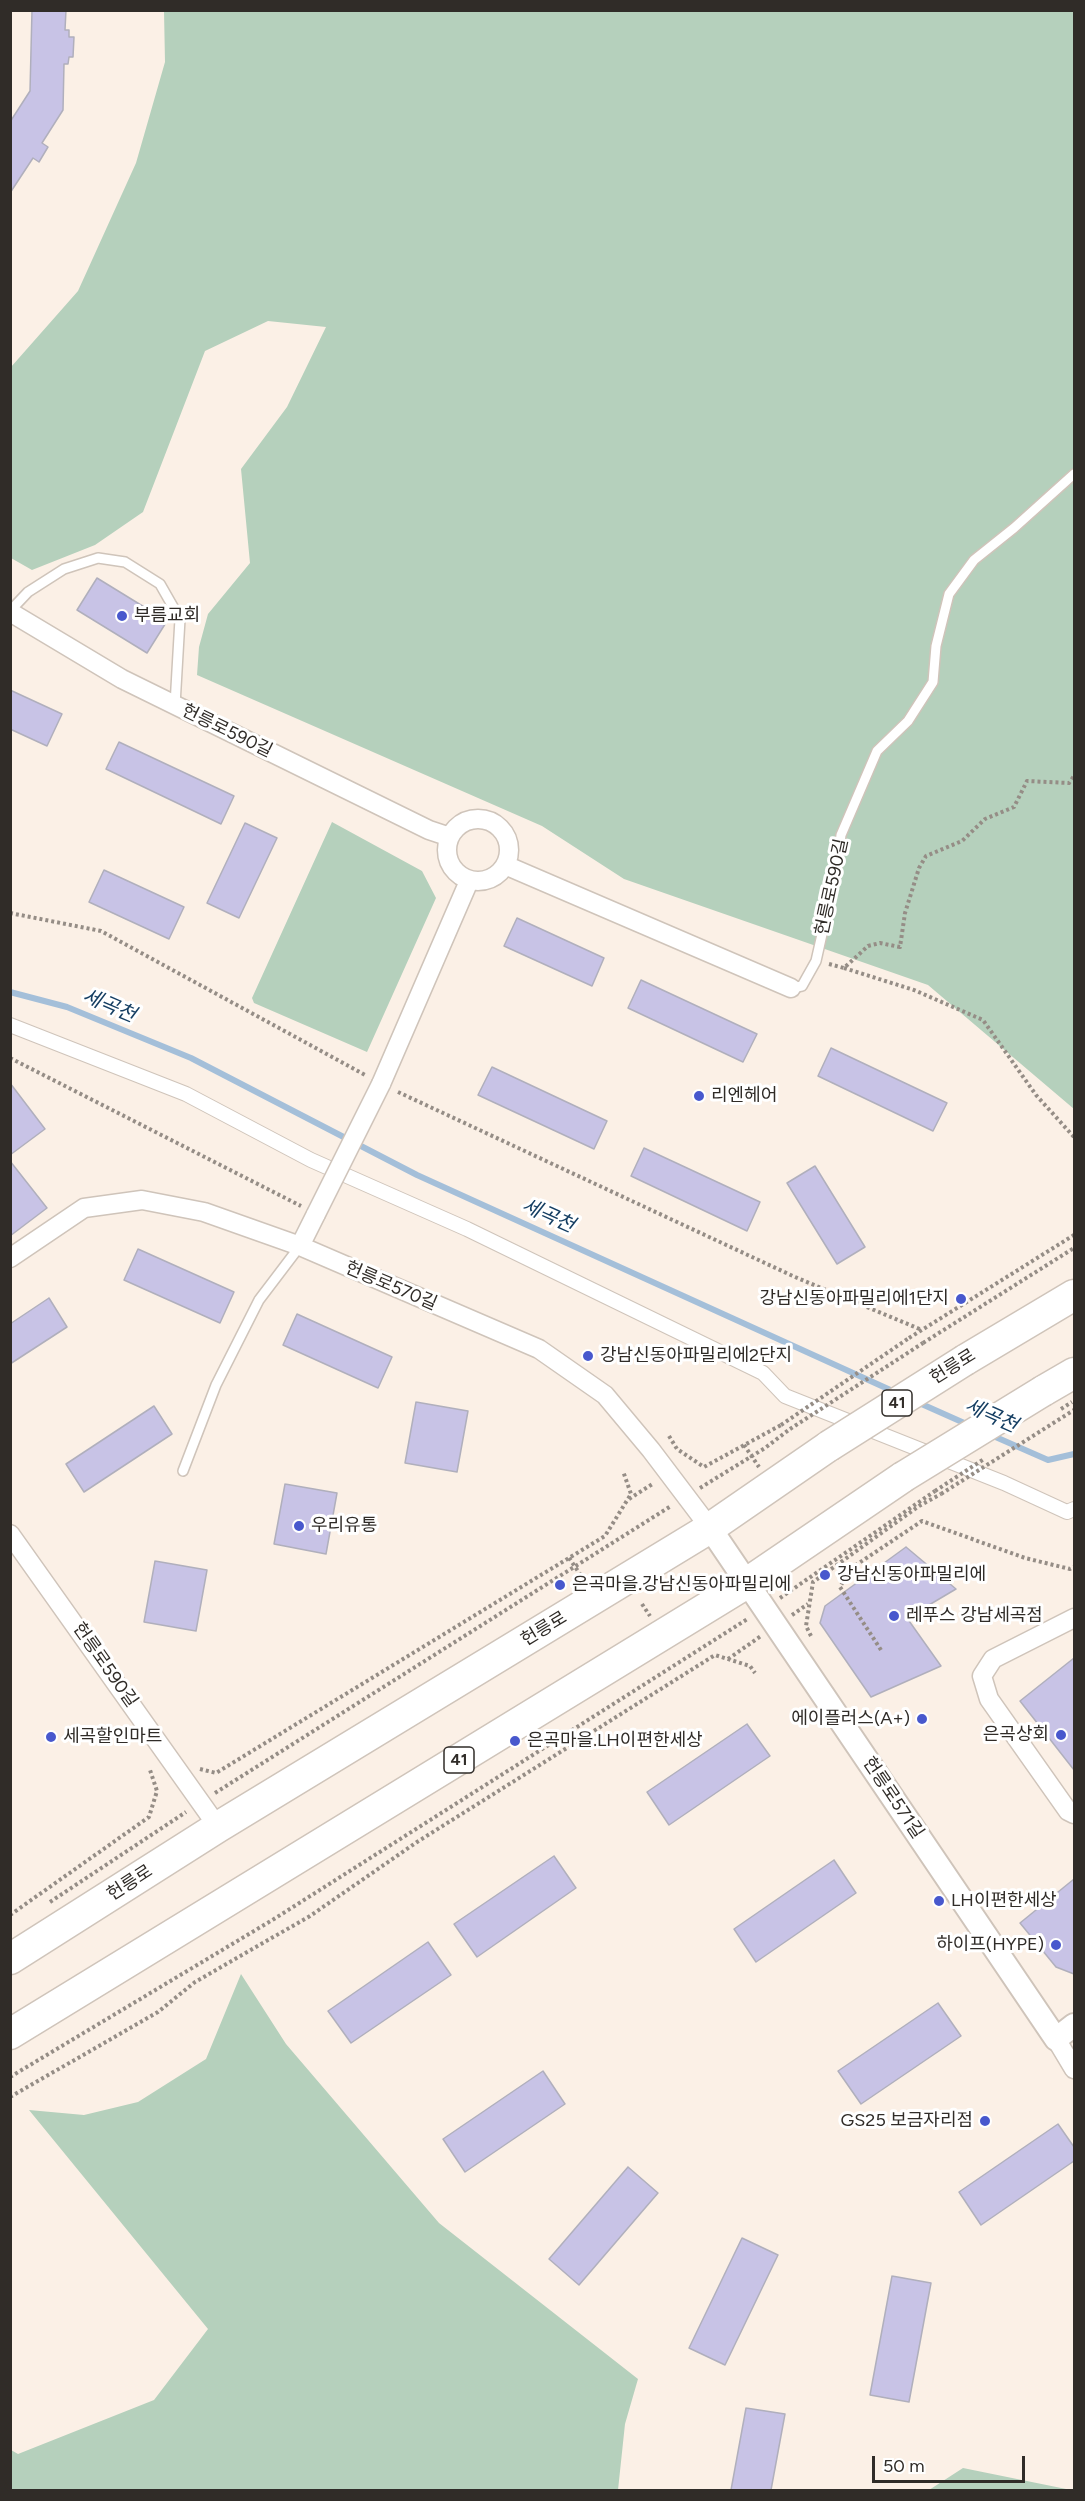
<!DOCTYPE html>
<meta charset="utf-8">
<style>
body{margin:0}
#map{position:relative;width:1085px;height:2501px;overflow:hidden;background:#fbf0e6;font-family:Figtree,sans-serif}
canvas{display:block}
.frame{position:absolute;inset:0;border:12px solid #302c28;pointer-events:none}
.scale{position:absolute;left:872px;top:2456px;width:153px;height:27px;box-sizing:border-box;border:3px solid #302c28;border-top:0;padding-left:8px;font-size:18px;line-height:21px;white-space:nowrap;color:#302c28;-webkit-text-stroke:4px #fff;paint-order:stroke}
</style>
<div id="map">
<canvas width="1085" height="2501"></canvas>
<div class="frame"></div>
<div class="scale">50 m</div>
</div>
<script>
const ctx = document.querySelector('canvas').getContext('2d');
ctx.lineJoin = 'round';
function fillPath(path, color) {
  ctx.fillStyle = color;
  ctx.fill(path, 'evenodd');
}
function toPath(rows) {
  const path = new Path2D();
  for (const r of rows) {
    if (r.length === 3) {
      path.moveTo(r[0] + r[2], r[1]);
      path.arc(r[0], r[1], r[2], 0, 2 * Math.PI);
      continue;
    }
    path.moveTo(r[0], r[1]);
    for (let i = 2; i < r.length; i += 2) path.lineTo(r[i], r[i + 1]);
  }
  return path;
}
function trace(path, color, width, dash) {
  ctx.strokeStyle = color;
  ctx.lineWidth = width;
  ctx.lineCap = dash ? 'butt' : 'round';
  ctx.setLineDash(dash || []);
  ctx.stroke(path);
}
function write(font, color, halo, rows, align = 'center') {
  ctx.font = font + ' Figtree,"Noto Sans KR",sans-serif';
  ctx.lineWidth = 6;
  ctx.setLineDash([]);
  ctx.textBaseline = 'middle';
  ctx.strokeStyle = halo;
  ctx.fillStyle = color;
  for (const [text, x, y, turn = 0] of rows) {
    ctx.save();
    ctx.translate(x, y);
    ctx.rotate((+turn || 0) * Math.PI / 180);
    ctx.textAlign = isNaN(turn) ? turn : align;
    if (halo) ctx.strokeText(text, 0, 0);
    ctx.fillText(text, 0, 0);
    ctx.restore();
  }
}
fillPath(toPath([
 [164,11,1074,11,1074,1109,928,985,624,879,542,826,197,675,199,647,208,614,250,563,241,469,287,407,326,327,268,321,205,351,143,512,95,545,32,570,11,558,11,367,78,291,136,163,165,62],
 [332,822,422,871,436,898,367,1052,254,1003,252,998],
 [241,1974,286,2044,439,2223,638,2379,625,2424,618,2490,11,2490,11,2450,18,2454,154,2400,208,2329,29,2110,84,2115,138,2102,206,2059],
 [963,2468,1071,2490,929,2490]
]), '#b5d0bc');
trace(toPath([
 [10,992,67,1007,191,1058,417,1175,897,1393],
 [917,1402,971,1426],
 [991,1435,1048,1460,1074,1454]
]), '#a4bfd9', 6);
const building = toPath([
 [32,10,66,10,65,30,69,30,69,37,74,37,73,57,69,57,68,64,64,64,63,110,42,143,48,147,39,162,33,158,10,193,10,122,30,91,32,10],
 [97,578,167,621,147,653,77,610,97,578],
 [10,690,62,714,47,746,10,729,10,690],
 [119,742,234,796,221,824,106,769,119,742],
 [245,823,277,838,239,918,207,903,245,823],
 [104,870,184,907,169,939,89,902,104,870],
 [517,918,604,958,592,986,504,946,517,918],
 [641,980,757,1034,743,1062,628,1008,641,980],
 [831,1048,947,1103,933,1131,818,1076,831,1048],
 [492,1067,607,1121,594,1149,478,1095,492,1067],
 [10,1083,45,1129,10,1155,10,1083],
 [644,1148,760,1202,747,1231,631,1176,644,1148],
 [10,1161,47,1208,10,1236,10,1161],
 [815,1166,865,1247,837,1264,787,1183,815,1166],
 [138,1249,234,1292,220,1323,124,1280,138,1249],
 [49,1298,67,1327,10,1364,10,1324,49,1298],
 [297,1314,392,1357,378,1388,283,1345,297,1314],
 [416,1402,468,1411,457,1472,405,1463,416,1402],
 [154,1406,172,1434,84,1492,66,1464,154,1406],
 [285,1484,337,1493,326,1554,274,1544,285,1484],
 [906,1547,956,1589,907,1618,941,1666,871,1697,820,1623,825,1606,906,1547],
 [155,1561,207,1570,196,1631,144,1622,155,1561],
 [1074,1658,1074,1770,1020,1701,1074,1658],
 [747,1724,770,1756,669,1825,647,1792,747,1724],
 [554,1856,576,1888,477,1957,454,1924,554,1856],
 [834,1860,856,1893,756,1962,734,1929,834,1860],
 [1074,1879,1074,1974,1056,1967,1020,1923,1074,1879],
 [428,1942,451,1975,351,2043,328,2011,428,1942],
 [938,2003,961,2036,861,2104,838,2071,938,2003],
 [543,2071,565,2104,465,2172,443,2139,543,2071],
 [1058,2124,1074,2147,1074,2161,981,2225,959,2192,1058,2124],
 [628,2167,658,2193,579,2285,549,2259,628,2167],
 [742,2238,778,2255,725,2365,689,2348,742,2238],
 [892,2276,931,2283,909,2402,870,2395,892,2276],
 [746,2408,785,2414,771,2490,731,2490,746,2408]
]);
fillPath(building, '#c8c3e6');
trace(building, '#b0afbc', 1.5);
const service = toPath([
 [10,611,28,592,64,569,98,558,125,562,160,584,180,619,175,705],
 [791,988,802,986,816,961,836,872,841,835,877,751,908,721,933,682,936,646,949,594,974,560,1014,528,1074,474],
 [183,1471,216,1385,259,1300,300,1246]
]);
const pedestrian = toPath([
 [10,1025,186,1094,311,1160,467,1229,763,1373,785,1396,1004,1483,1067,1512,1074,1509]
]);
const minor = toPath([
 [10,612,122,679,429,830,450,837],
 [478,850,31],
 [505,865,791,988],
 [381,1084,469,881],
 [300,1246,316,1214],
 [10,1258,84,1208,142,1200,204,1212,300,1246,539,1349,605,1395,651,1450,710,1528],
 [10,1534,218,1827],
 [1074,1618,993,1659,982,1676,989,1699,1068,1811,1074,1814],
 [1056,2039,1074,2069]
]);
const tertiary = toPath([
 [710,1528,1056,2039,1074,2025]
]);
const primary = toPath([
 [965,1360,1074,1295],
 [1043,1391,1074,1373],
 [10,1959,218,1827,710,1528,829,1446],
 [10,2034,747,1583,903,1477]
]);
trace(service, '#cfc4ba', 12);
trace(pedestrian, '#cfc4ba', 16);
trace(minor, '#cfc4ba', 21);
trace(tertiary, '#cfc4ba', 26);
trace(primary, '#cfc4ba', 33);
trace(toPath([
 [10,913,101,931,367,1076],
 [829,964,844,968,868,946,880,943,900,947,905,913,919,868,926,856,962,841,985,819,1014,807,1027,781,1069,783,1074,776],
 [844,968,914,990,983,1020,1036,1095,1074,1137],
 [10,1058,301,1206],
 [398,1092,795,1277,922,1330],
 [909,1338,1074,1235],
 [923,1343,1074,1248],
 [669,1436,677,1449,704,1467,781,1425],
 [744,1445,759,1467],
 [700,1488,765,1448,790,1429],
 [629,1499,654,1483],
 [569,1558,582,1577],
 [780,1598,935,1491],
 [642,1604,650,1616],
 [792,1615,808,1604],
 [811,1636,806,1626,813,1582,919,1506,941,1494],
 [881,1650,840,1587,850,1569,922,1521,1025,1558,1070,1569,1074,1567],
 [728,1659,761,1636],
 [200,1769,216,1773,605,1536,631,1494,623,1471],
 [215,1793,671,1506],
 [50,1902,186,1812],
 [10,1915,149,1817,157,1791,150,1770],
 [10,2077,274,1919,749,1618],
 [10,2097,158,2012,195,1982,310,1916,417,1842,715,1655,750,1666,755,1673]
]), '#958d86', 4, [3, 3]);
trace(service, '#fff', 9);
trace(pedestrian, '#fff', 14);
trace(minor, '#fff', 18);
trace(tertiary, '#fff', 22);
trace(primary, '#fff', 30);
const minorBridge = toPath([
 [316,1214,381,1084]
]);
const primaryBridge = toPath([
 [829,1446,965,1360],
 [903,1477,1043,1391]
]);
trace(minorBridge, '#cfc4ba', 21, []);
trace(primaryBridge, '#cfc4ba', 33, []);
trace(toPath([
 [1061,1409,1072,1402],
 [781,1425,909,1338],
 [790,1429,923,1343],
 [935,1491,984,1459],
 [941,1494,1074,1410]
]), '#958d86', 4, [3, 3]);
trace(minorBridge, '#fff', 18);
trace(primaryBridge, '#fff', 30);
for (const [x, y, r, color] of [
 [122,616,6,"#4858cd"],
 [699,1096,6,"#4858cd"],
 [961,1299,6,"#4858cd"],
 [588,1356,6,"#4858cd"],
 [299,1526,6,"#4858cd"],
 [825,1575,6,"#4858cd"],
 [560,1585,6,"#4858cd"],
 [894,1616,6,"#4858cd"],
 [922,1719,6,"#4858cd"],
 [1061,1735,6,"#4858cd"],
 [51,1737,6,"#4858cd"],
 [515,1741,6,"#4858cd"],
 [939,1901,6,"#4858cd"],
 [1056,1945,6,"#4858cd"],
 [985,2121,6,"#4858cd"]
]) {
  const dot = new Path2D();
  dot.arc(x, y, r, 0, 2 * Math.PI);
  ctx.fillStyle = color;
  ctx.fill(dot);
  trace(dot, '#fff', 2);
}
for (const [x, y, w] of [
 [897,1403,30],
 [459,1760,30]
]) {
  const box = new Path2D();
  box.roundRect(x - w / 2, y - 13, w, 26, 4.5);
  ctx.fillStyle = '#fff';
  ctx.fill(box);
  trace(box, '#302c28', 1.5);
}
write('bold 16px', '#302c28', null, [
 ["41",897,1403],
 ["41",459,1760]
]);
write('18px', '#302c28', '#fff', [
 ["부름교회",134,616],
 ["리엔헤어",711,1096],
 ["강남신동아파밀리에1단지",949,1299,"right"],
 ["강남신동아파밀리에2단지",600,1356],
 ["우리유통",311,1526],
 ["강남신동아파밀리에",837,1575],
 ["은곡마을.강남신동아파밀리에",572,1585],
 ["레푸스 강남세곡점",906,1616],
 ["에이플러스(A+)",910,1719,"right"],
 ["은곡상회",1049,1735,"right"],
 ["세곡할인마트",63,1737],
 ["은곡마을.LH이편한세상",527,1741],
 ["LH이편한세상",951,1901],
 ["하이프(HYPE)",1044,1945,"right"],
 ["GS25 보금자리점",973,2121,"right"]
], 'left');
write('18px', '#302c28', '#fff', [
 ["헌릉로590길",227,731,26],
 ["헌릉로590길",832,887,-78],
 ["헌릉로570길",391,1286,23],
 ["헌릉로",953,1367,-32],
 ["헌릉로",544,1629,-31],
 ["헌릉로590길",105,1665,55],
 ["헌릉로571길",893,1798,56],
 ["헌릉로",130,1883,-33]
]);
write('italic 20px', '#153e62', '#fff', [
 ["세곡천",109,1006,23],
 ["세곡천",548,1216,24],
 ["세곡천",991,1416,24]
]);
</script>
